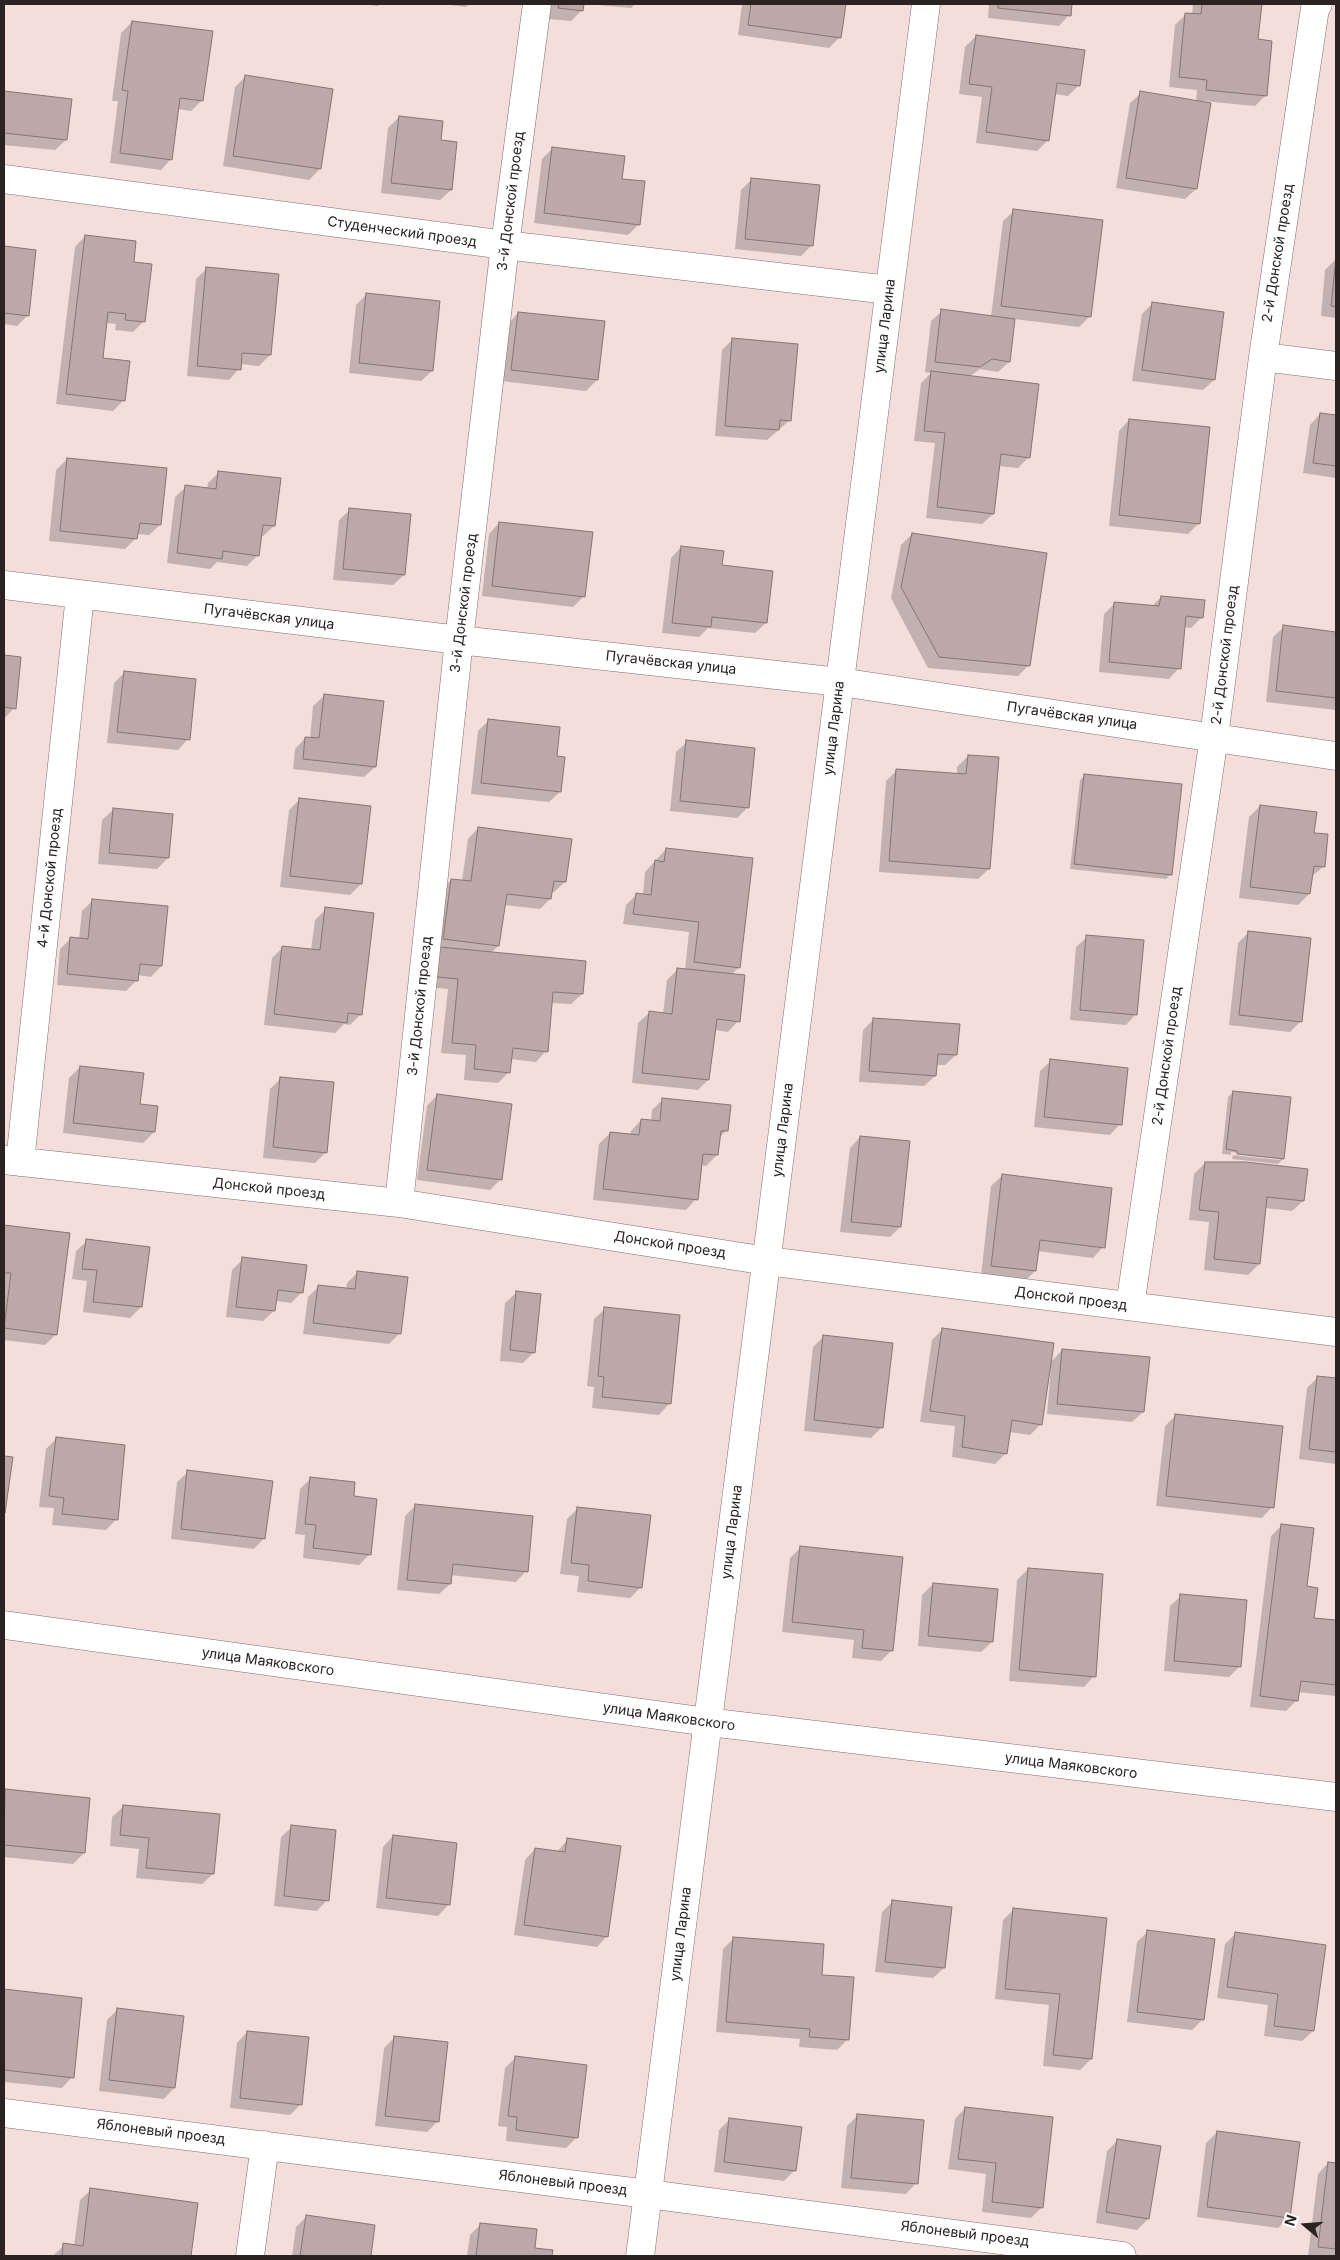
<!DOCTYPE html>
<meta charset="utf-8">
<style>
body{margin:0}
#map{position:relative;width:1340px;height:2260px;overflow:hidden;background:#f3dedb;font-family:Inter,sans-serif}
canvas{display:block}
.frame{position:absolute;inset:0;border:5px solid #2b2322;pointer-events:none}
.north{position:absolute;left:1280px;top:2200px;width:50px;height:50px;-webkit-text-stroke:4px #fff;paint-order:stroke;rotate:288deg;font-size:14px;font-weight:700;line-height:20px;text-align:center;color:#2b2322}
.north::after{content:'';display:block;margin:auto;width:18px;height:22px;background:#2b2322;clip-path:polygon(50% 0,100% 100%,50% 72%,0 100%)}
</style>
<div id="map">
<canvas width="1340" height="2260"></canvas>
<div class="frame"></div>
<div class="north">N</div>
</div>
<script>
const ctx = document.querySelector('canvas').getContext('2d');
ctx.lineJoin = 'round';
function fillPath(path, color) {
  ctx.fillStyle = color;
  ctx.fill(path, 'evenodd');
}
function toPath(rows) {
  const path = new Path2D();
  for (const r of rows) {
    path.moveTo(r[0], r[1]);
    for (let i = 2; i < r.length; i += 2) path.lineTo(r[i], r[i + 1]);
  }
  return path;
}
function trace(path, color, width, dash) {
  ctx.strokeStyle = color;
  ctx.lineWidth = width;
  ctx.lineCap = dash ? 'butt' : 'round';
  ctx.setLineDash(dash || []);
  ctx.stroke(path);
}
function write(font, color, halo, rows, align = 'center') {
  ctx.font = font + ' Inter,sans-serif';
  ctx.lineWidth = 4;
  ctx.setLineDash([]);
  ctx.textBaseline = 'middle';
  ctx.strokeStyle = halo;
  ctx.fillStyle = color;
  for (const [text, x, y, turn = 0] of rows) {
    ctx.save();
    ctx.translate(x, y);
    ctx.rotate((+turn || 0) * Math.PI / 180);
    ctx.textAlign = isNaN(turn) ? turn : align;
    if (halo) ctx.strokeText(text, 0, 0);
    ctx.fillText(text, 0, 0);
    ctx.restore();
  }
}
fillPath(toPath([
 [360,4,380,4,378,6],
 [443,4,469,4,466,7],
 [550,4,583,4,582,10,571,21,548,19],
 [586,4,635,4,631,8],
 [742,4,845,4,840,37,829,48,738,35],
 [989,4,1071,4,1069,15,1059,26,988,18],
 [1193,4,1261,4,1257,40,1266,95,1255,106,1203,101,1196,189,1185,199,1116,188,1130,103,1141,93,1196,102,1197,90,1169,87,1175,25,1186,14,1192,15],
 [132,22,202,100,191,111,177,109,171,159,161,170,110,163,118,101,112,101,121,33],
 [976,36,1079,85,1068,96,1054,94,1048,140,1037,151,976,143,982,97,959,94,965,47],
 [245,77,332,90,320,169,309,180,223,166,235,87],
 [4,92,70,100,66,140,55,150,4,145],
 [399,117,439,141,451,190,440,200,381,193,388,128],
 [553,148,621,180,639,224,628,235,534,223,542,159],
 [752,179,812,245,801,256,735,249,741,190],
 [1014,211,1090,316,1079,327,1014,319,1009,362,998,372,980,369,969,377,1029,457,1018,468,998,466,993,514,982,524,926,518,935,443,914,441,921,383,931,373,925,372,931,321,942,311,991,317,1003,221],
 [85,236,132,263,143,322,133,332,115,330,116,324,106,323,102,359,124,400,113,411,56,404,75,247],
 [4,248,34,251,28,315,17,326,4,324],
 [1336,259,1336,318,1321,316,1325,270],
 [207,268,270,355,259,366,240,364,239,369,229,380,187,376,196,279],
 [367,294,432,371,421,381,349,373,356,305],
 [1152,304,1214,380,1203,390,1132,381,1142,314],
 [518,313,597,380,586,391,501,381,508,324],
 [733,339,790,420,767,440,715,436,722,350],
 [1320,414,1336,416,1336,478,1303,473,1310,425],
 [1129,420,1199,523,1188,534,1109,526,1119,431],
 [67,459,160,525,149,535,137,534,136,538,125,549,49,541,56,470],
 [219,472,274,526,263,536,260,536,258,555,247,566,217,562,210,569,167,563,175,497,186,487,207,489,208,483],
 [350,510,404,575,393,585,333,580,339,520],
 [499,523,584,596,573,607,482,596,489,534],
 [912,534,1029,665,1018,676,928,668,891,598,901,545],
 [681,547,720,566,766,623,755,633,708,628,699,637,662,633,671,558],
 [1161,597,1202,617,1191,628,1183,627,1179,668,1169,679,1099,672,1104,614,1115,603,1152,606],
 [1284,627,1336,633,1336,710,1266,702,1273,637],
 [4,656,20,658,14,708,4,719],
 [125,672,188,739,178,750,107,743,114,683],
 [324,696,375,767,364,777,293,769,295,749,305,738,310,739,313,706],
 [489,720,556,757,560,792,549,802,471,794,478,731],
 [687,742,747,808,737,818,670,811,676,752],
 [968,756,989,869,978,879,879,872,886,781,897,770,957,775,957,767],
 [1085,775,1171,874,1166,879,1070,869,1080,780],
 [299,800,370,808,361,884,350,895,280,887,289,810],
 [1260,806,1313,834,1323,867,1311,877,1309,894,1298,905,1239,898,1249,817],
 [113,810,172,815,168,858,157,869,98,864,102,820],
 [478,828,565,882,554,892,551,892,550,899,540,909,504,905,498,946,491,953,582,994,571,1004,551,1003,546,1051,536,1062,510,1059,509,1072,498,1083,464,1080,466,1055,441,1053,448,989,427,987,441,891,451,880,462,881,468,839],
 [666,849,739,967,731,975,738,1021,728,1032,714,1030,708,1080,698,1090,632,1083,638,1023,649,1013,663,1014,667,980,678,969,685,970,689,932,623,924,626,905,637,894,643,895,645,872],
 [93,900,167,907,161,966,151,977,137,975,137,980,126,991,57,985,60,949,71,938,79,939,82,911],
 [326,909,361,1014,350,1025,344,1024,335,1033,264,1025,272,958,283,947,311,950,315,920],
 [1249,932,1301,1021,1290,1032,1229,1025,1238,943],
 [1087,937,1136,1014,1126,1025,1070,1020,1076,947],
 [874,1019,956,1055,945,1065,936,1065,935,1076,924,1086,859,1082,863,1030],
 [1051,1061,1120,1124,1110,1135,1034,1127,1040,1071],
 [80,1067,139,1105,157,1107,154,1132,143,1143,63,1133,69,1078],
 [281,1078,326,1152,315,1163,263,1158,270,1089],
 [1233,1092,1283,1159,1278,1164,1232,1159,1233,1155,1222,1154,1228,1097],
 [1231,1152,1280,1158,1280,1160,1231,1155],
 [437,1095,501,1179,490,1190,417,1180,427,1106],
 [663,1099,726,1131,719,1138,717,1155,706,1166,700,1165,696,1199,686,1210,593,1200,599,1144,610,1133,630,1135,631,1131,641,1120,651,1121,652,1110],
 [860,1137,900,1227,890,1237,840,1232,850,1148],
 [1205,1163,1303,1201,1292,1211,1265,1208,1259,1264,1248,1275,1204,1270,1209,1222,1189,1220,1194,1174],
 [1002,1176,1103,1247,1093,1258,1037,1251,1035,1271,1024,1282,981,1276,991,1186],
 [4,1226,68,1234,56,1334,45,1345,4,1340],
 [87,1241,141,1307,130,1318,83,1312,87,1281,72,1279,76,1251],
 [243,1259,302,1292,291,1303,275,1301,274,1311,263,1321,226,1317,232,1270],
 [358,1272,400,1333,389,1344,303,1334,308,1297,319,1286,346,1290,347,1283],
 [516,1293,534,1352,523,1363,500,1361,505,1303],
 [605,1309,678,1316,669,1404,659,1415,592,1408,594,1387,587,1386,594,1319],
 [943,1329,1050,1363,1062,1350,1143,1412,1132,1422,1047,1414,1051,1367,1049,1366,1041,1424,1030,1435,1009,1432,1006,1453,995,1464,952,1457,955,1426,920,1422,932,1340],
 [824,1336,881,1428,871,1438,804,1431,813,1347],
 [1318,1377,1336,1379,1336,1464,1299,1459,1307,1388],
 [1176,1415,1272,1507,1262,1518,1156,1506,1165,1426],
 [56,1439,116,1520,106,1530,52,1525,54,1508,39,1507,46,1449],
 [4,1457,11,1458,4,1512],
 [188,1472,264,1538,254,1549,171,1539,177,1482],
 [311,1478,353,1497,370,1554,359,1565,303,1558,305,1535,295,1534,300,1489],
 [416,1505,526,1571,516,1582,450,1575,450,1584,439,1594,397,1590,405,1516],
 [578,1508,641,1587,630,1598,577,1592,579,1576,560,1574,567,1519],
 [1281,1526,1306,1588,1313,1619,1336,1622,1336,1696,1298,1692,1297,1700,1286,1711,1250,1707,1271,1536],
 [801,1547,891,1651,881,1661,852,1658,854,1640,782,1632,790,1558],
 [1028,1569,1094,1676,1084,1687,1009,1681,1017,1580],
 [933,1584,992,1642,981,1652,918,1646,922,1595],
 [1181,1596,1240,1666,1229,1677,1164,1671,1170,1606],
 [5,1791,84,1853,73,1864,4,1857],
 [123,1807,213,1874,202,1884,136,1878,139,1849,110,1846,112,1817],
 [292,1827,327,1900,317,1911,274,1906,281,1837],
 [393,1836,456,1844,448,1905,438,1916,376,1908,383,1847],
 [568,1839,607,1936,597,1947,514,1935,525,1860,535,1849,557,1852],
 [893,1901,944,1968,933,1978,875,1972,882,1912],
 [1014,1909,1105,1919,1091,2059,1080,2070,1043,2066,1049,2005,995,1999,1003,1920],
 [1147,1932,1203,2019,1192,2030,1127,2022,1137,1942],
 [1235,1934,1313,2031,1302,2041,1264,2036,1268,2005,1217,1998,1225,1944],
 [734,1938,821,1976,847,2040,837,2050,799,2047,800,2039,716,2032,723,1949],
 [4,1990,81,1999,72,2077,62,2088,4,2082],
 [118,2009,174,2088,164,2099,99,2091,107,2020],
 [247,2032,301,2104,290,2115,230,2108,237,2043],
 [395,2037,438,2121,427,2132,375,2126,384,2048],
 [516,2057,577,2137,566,2148,506,2141,507,2127,498,2126,505,2068],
 [965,2108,1042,2207,1031,2218,982,2212,986,2174,948,2169,955,2119],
 [858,2115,916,2183,906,2194,841,2188,847,2126],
 [729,2120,795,2170,784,2181,714,2172,719,2130],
 [1217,2132,1289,2217,1278,2228,1197,2217,1206,2143],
 [1118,2140,1160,2147,1148,2219,1137,2230,1096,2223,1107,2151],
 [1328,2163,1336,2164,1336,2256,1308,2256,1318,2174],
 [91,2190,197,2204,190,2256,53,2256,64,2245,74,2246,80,2200],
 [307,2216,374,2226,369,2256,292,2256,296,2227],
 [481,2224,534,2249,551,2251,551,2256,467,2256,470,2235]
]), '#0003');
const building = toPath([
 [559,4,584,4,583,11,558,8,559,4],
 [751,4,846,4,841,38,748,25,751,4],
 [998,4,1072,4,1071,16,998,8,998,4],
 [1202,4,1262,4,1258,39,1272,41,1267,96,1206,90,1207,80,1179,77,1185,13,1201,14,1202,4],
 [132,21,213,31,203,101,180,98,172,160,120,153,128,91,122,90,132,21],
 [976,35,1085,50,1080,86,1057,83,1049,141,986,132,992,87,969,84,976,35],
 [245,75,333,89,321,169,233,156,245,75],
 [4,91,72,99,67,140,4,133,4,91],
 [1140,91,1211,103,1197,189,1126,178,1140,91],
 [399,116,443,121,441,140,457,142,452,190,391,183,399,116],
 [552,147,625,156,622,179,645,181,640,225,544,213,552,147],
 [751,178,820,185,813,246,745,239,751,178],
 [1013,209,1103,220,1091,317,1001,306,1013,209],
 [85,235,136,241,134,262,152,264,145,322,125,320,126,314,108,312,103,358,130,361,125,401,66,394,85,235],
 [4,246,36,250,29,316,4,313,4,246],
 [1336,258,1336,307,1331,306,1336,258],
 [206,267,279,274,271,355,242,353,241,370,197,366,206,267],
 [366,293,440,301,433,371,359,363,366,293],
 [1152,302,1224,312,1215,380,1142,370,1152,302],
 [941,309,1015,319,1010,362,992,359,980,367,935,362,941,309],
 [518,312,605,321,598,380,511,370,518,312],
 [732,338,798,344,791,421,780,420,779,430,725,426,732,338],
 [931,371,1039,384,1030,458,1001,454,994,514,937,507,945,433,924,431,931,371],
 [1320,413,1336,415,1336,466,1313,463,1320,413],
 [1129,419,1210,427,1200,524,1119,515,1129,419],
 [67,458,167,468,161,525,140,523,137,539,60,531,67,458],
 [218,471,281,478,275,526,263,525,259,556,223,551,222,559,177,553,185,485,216,489,218,471],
 [349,508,411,514,405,575,343,569,349,508],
 [499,522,593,532,585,597,492,586,499,522],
 [912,533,1047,553,1030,666,939,657,901,587,912,533],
 [681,546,724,551,722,565,773,571,767,623,712,617,711,627,672,623,681,546],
 [1161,596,1205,600,1203,618,1186,616,1181,669,1109,662,1114,602,1159,606,1161,596],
 [1283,625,1336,632,1336,698,1276,691,1283,625],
 [4,655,21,657,16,709,4,707,4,655],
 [124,671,196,679,190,740,117,732,124,671],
 [324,694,384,701,376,767,303,759,305,737,319,738,324,694],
 [488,719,560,727,557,756,565,757,561,792,481,783,488,719],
 [686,740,755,748,749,808,680,801,686,740],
 [968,755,999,757,990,869,889,861,896,769,966,774,968,755],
 [1084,774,1182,784,1172,875,1074,864,1084,774],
 [299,798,371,806,362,884,290,876,299,798],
 [1260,805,1317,812,1314,833,1328,834,1325,867,1314,866,1310,894,1250,887,1260,805],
 [113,808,173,814,169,858,109,853,113,808],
 [478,827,572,839,566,882,554,881,551,899,507,894,499,946,443,939,451,879,471,881,478,827],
 [666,848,753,858,740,968,694,962,699,922,633,914,636,893,651,895,655,860,664,862,666,848],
 [92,899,168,906,162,966,140,964,138,981,67,974,70,937,88,939,92,899],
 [325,907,374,913,362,1015,348,1013,347,1023,274,1014,282,946,320,950,325,907],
 [1248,931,1311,938,1302,1022,1239,1015,1248,931],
 [1086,935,1144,940,1137,1015,1080,1010,1086,935],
 [440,947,586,961,583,994,553,992,548,1052,513,1048,510,1073,474,1069,476,1045,452,1043,458,979,437,977,440,947],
 [677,968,745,975,740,1022,717,1019,709,1080,642,1073,649,1011,672,1014,677,968],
 [873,1018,960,1024,957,1055,938,1054,936,1076,869,1071,873,1018],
 [1050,1059,1128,1068,1122,1125,1044,1117,1050,1059],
 [80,1066,144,1073,140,1104,158,1106,155,1132,73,1123,80,1066],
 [280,1077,334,1082,327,1153,273,1147,280,1077],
 [1233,1091,1291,1097,1284,1159,1237,1154,1237,1151,1226,1149,1233,1091],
 [437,1094,512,1104,502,1180,427,1170,437,1094],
 [662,1098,731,1105,728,1131,721,1131,718,1155,703,1154,698,1200,603,1189,610,1132,639,1135,641,1119,660,1121,662,1098],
 [860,1136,910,1141,901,1227,851,1222,860,1136],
 [1205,1162,1246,1162,1308,1169,1304,1201,1267,1197,1260,1264,1214,1259,1219,1212,1199,1210,1205,1162],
 [1002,1174,1112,1188,1105,1248,1040,1240,1036,1271,991,1266,1002,1174],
 [4,1225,70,1233,57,1335,4,1328,11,1273,4,1273,4,1225],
 [86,1239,150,1247,142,1307,93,1302,97,1270,82,1269,86,1239],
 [242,1257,307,1265,303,1293,278,1290,275,1311,236,1307,242,1257],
 [357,1271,408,1277,401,1334,313,1323,318,1285,355,1289,357,1271],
 [516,1291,541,1294,535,1353,510,1350,516,1291],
 [604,1307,680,1315,671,1404,602,1397,604,1377,598,1376,604,1307],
 [942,1328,1054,1343,1042,1425,1012,1420,1007,1454,962,1447,965,1416,930,1411,942,1328],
 [823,1335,893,1343,883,1428,814,1420,823,1335],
 [1062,1349,1150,1357,1144,1412,1057,1404,1062,1349],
 [1317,1376,1336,1378,1336,1452,1309,1449,1317,1376],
 [1175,1414,1283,1426,1274,1508,1166,1496,1175,1414],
 [56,1437,125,1445,118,1520,62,1514,64,1498,49,1496,56,1437],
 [4,1456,13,1457,5,1513,4,1512,4,1456],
 [187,1470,273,1481,265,1539,181,1529,187,1470],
 [310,1477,355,1482,354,1496,377,1499,371,1555,313,1548,316,1525,305,1524,310,1477],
 [415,1504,533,1516,528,1572,453,1564,451,1584,407,1580,415,1504],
 [577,1507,651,1515,642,1588,588,1581,589,1565,571,1563,577,1507],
 [1281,1524,1314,1528,1307,1586,1318,1588,1314,1618,1336,1620,1336,1685,1301,1681,1298,1701,1260,1696,1281,1524],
 [800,1546,903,1557,893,1651,862,1648,864,1630,792,1622,800,1546],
 [1028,1568,1103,1574,1096,1677,1019,1670,1028,1568],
 [933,1583,998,1589,993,1642,928,1636,933,1583],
 [1180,1594,1247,1600,1241,1667,1174,1661,1180,1594],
 [5,1789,90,1798,85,1853,4,1845,5,1789],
 [123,1805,220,1814,214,1874,146,1868,149,1838,120,1835,123,1805],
 [291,1825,336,1830,329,1901,284,1896,291,1825],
 [393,1835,457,1843,450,1905,386,1898,393,1835],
 [567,1838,621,1846,608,1937,524,1925,535,1848,565,1852,567,1838],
 [892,1900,952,1907,945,1968,885,1962,892,1900],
 [1013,1908,1107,1918,1092,2059,1053,2055,1060,1994,1005,1989,1013,1908],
 [1147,1930,1215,1939,1204,2020,1137,2012,1147,1930],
 [1235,1932,1326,1945,1314,2031,1274,2026,1278,1994,1227,1987,1235,1932],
 [733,1937,824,1944,822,1975,854,1977,849,2040,809,2037,810,2029,726,2022,733,1937],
 [4,1989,82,1998,74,2078,4,2070,4,1989],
 [117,2008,184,2016,175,2088,109,2080,117,2008],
 [247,2031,309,2037,302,2105,240,2098,247,2031],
 [394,2036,448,2042,439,2122,385,2116,394,2036],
 [515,2056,587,2065,578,2138,516,2130,517,2117,508,2116,515,2056],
 [965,2107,1053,2117,1043,2208,992,2202,996,2163,958,2159,965,2107],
 [857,2114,924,2120,918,2184,851,2178,857,2114],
 [729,2118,802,2127,796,2171,724,2162,729,2118],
 [1217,2131,1300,2142,1290,2218,1207,2207,1217,2131],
 [1117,2139,1161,2146,1149,2219,1106,2212,1117,2139],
 [1328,2162,1336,2163,1336,2249,1318,2247,1328,2162],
 [90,2188,198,2203,191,2256,62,2256,63,2243,83,2246,90,2188],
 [306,2215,375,2225,371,2256,300,2256,306,2215],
 [480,2223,537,2229,535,2248,553,2250,552,2256,476,2256,480,2223]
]);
fillPath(building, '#bca8a6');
trace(building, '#867471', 1);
const street = toPath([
 [4,179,505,245,889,290],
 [1263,357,1336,366],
 [4,585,459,640,840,682,1336,756],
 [4,1160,399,1203,767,1261,1336,1332],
 [20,1162,80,595],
 [399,1203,459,640,505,245,537,4],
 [1130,1306,1214,737,1263,357,1315,8,1318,4],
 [4,1625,708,1722,1336,1797],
 [4,2113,648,2194,1122,2256],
 [250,2256,265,2145]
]);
const secondary = toPath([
 [640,2256,926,4]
]);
trace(street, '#806e6b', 29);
trace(secondary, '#806e6b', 29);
trace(street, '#fff', 28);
trace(secondary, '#fff', 28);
write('14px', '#2b2322', '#fff', [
 ["3-й Донской проезд",511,201,-83],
 ["Студенческий проезд",402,232,8],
 ["2-й Донской проезд",1278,253,-81],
 ["улица Ларина",885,326,-83],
 ["3-й Донской проезд",464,603,-83],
 ["Пугачёвская улица",269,617,7],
 ["2-й Донской проезд",1225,655,-83],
 ["Пугачёвская улица",671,663,6],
 ["Пугачёвская улица",1072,716,8],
 ["улица Ларина",834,728,-83],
 ["4-й Донской проезд",50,878,-84],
 ["3-й Донской проезд",420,1006,-84],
 ["2-й Донской проезд",1167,1056,-82],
 ["улица Ларина",783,1130,-83],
 ["Донской проезд",269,1189,6],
 ["Донской проезд",670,1245,9],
 ["Донской проезд",1071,1299,7],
 ["улица Ларина",732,1532,-83],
 ["улица Маяковского",268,1662,8],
 ["улица Маяковского",669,1717,8],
 ["улица Маяковского",1071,1766,7],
 ["улица Ларина",681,1934,-83],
 ["Яблоневый проезд",161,2132,7],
 ["Яблоневый проезд",563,2183,7],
 ["Яблоневый проезд",965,2234,7]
]);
</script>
